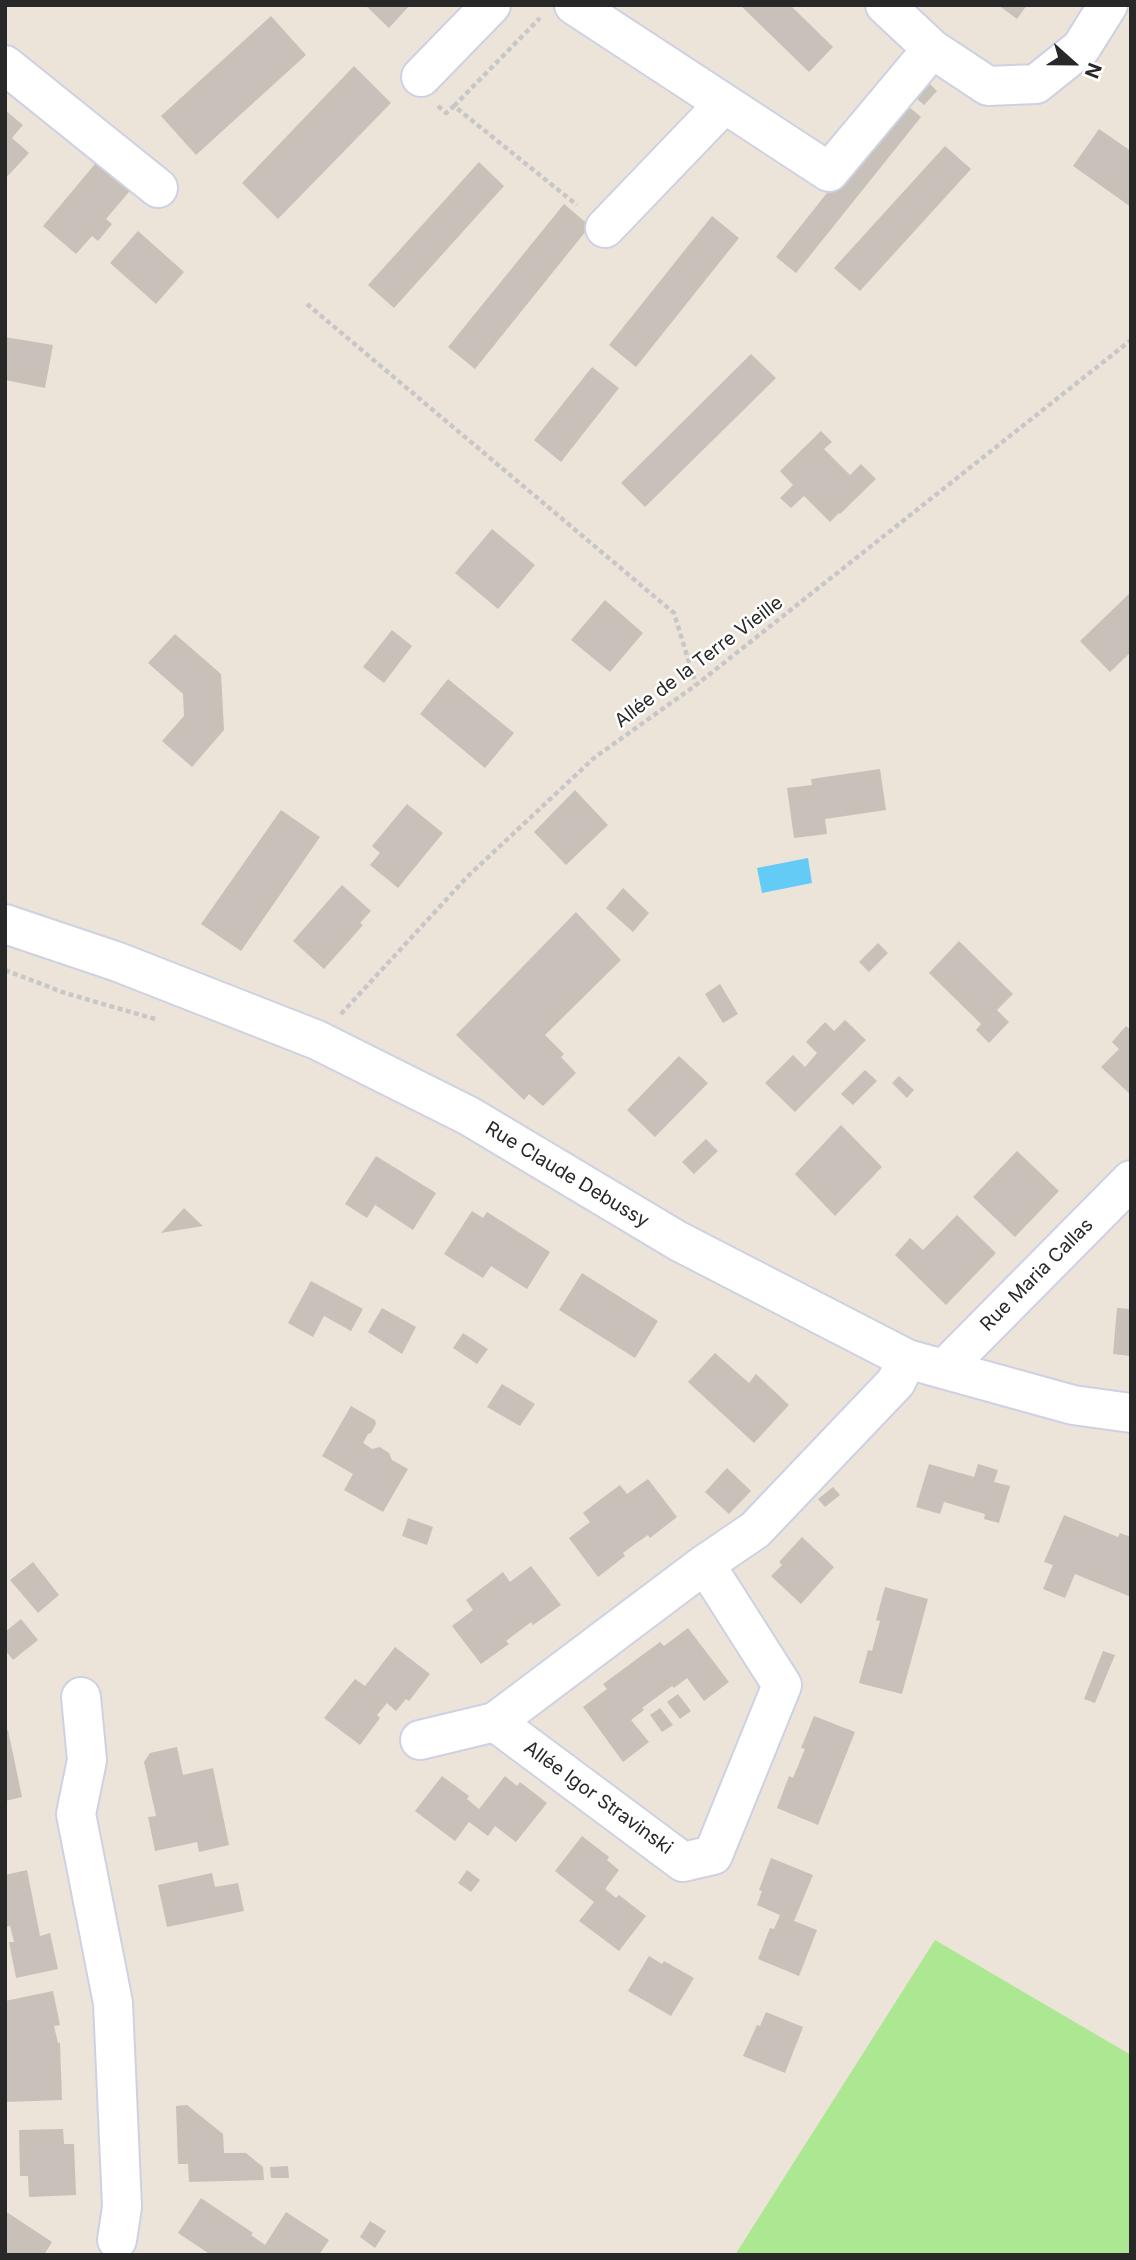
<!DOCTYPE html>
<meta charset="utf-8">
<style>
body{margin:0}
#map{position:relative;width:1136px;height:2260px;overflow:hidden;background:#ece4d9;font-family:Inter,sans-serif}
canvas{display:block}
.frame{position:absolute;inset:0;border:7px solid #282828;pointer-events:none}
.north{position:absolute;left:1038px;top:28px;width:70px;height:70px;-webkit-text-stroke:5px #fff;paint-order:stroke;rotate:111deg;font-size:19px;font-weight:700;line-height:28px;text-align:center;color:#282828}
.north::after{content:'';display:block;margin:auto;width:24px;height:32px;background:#282828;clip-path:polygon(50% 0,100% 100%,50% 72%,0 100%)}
</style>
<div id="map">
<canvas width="1136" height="2260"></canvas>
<div class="frame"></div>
<div class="north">N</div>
</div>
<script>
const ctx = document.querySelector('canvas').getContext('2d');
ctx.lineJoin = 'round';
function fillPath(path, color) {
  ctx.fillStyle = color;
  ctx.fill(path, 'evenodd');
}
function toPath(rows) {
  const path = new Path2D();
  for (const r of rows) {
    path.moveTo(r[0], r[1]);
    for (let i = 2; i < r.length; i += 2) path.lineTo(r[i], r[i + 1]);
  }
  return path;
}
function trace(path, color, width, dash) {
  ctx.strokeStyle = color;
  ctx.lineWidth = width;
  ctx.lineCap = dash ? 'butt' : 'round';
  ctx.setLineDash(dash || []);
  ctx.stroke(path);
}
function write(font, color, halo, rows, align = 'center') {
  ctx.font = font + ' Inter,sans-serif';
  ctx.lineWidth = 5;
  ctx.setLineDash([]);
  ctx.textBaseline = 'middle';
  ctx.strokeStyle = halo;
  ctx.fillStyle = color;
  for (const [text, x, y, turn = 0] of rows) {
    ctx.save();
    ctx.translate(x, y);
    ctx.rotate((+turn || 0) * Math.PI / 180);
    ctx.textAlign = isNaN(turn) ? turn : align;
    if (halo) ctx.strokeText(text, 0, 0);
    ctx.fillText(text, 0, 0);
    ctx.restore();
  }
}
fillPath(toPath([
 [935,1940,1131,2055,1131,2255,735,2255]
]), '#ace791');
fillPath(toPath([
 [808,858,812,883,762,893,757,868]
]), '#64cbf6');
fillPath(toPath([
 [365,5,410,5,389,28],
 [740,5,790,5,833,47,809,72],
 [998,5,1027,5,1017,19],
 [271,16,306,55,196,155,161,116],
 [354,66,391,103,278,219,242,183],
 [930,84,937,91,924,105,916,98],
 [901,100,921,117,796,273,776,257],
 [5,110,23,125,12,138,29,153,5,179],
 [1099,129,1131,151,1131,207,1073,166],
 [945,146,971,169,860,291,834,268],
 [100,158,134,186,106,219,112,224,98,241,92,236,76,254,43,226],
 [479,162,504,186,394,308,368,285],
 [564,204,590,226,475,369,448,347],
 [712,216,739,238,636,367,609,345],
 [138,231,184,272,156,304,110,263],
 [5,337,53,345,45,388,5,380],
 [751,354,776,378,645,507,621,483],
 [592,367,619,388,561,462,534,440],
 [821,431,832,442,824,449,850,475,861,464,876,479,840,514,839,513,830,522,804,496,791,508,780,498,793,485,780,471],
 [492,529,535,565,498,609,455,573],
 [1131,592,1131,652,1110,672,1080,641],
 [605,600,643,633,610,672,571,640],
 [392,630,412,646,384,683,363,667],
 [175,634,221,674,224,730,192,767,162,741,184,716,183,694,148,663],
 [448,679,514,733,485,768,420,714],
 [880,769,886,810,825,819,827,834,794,838,787,788,812,785,811,779],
 [575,790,608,825,566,865,534,832],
 [407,804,443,833,398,888,370,865,380,853,372,846],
 [281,810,320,837,241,951,201,924],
 [342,885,371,911,360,923,363,925,324,969,293,941],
 [623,888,649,913,633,932,606,908],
 [576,912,621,960,545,1035,564,1054,561,1057,576,1073,543,1106,529,1094,524,1100,456,1035],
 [959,941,1013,994,997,1010,1009,1022,989,1043,976,1030,981,1024,929,973],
 [878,943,888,953,869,972,859,962],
 [720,984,738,1014,723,1023,705,994],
 [845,1020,866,1040,795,1112,765,1083,793,1055,805,1067,817,1053,806,1042,825,1022,834,1031],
 [1126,1026,1131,1030,1131,1095,1101,1067,1119,1049,1112,1042],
 [679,1056,708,1083,655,1137,627,1110],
 [865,1070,877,1081,853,1105,841,1094],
 [899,1076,914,1090,907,1098,892,1083],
 [841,1125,882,1167,835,1216,795,1174],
 [706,1139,718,1151,694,1174,682,1162],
 [1017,1151,1059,1191,1015,1237,973,1197],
 [376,1156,436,1193,413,1230,375,1205,367,1218,345,1204],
 [184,1208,203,1226,161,1233],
 [472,1211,483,1218,487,1212,550,1252,527,1289,491,1266,483,1278,444,1254],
 [957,1215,996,1253,946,1305,895,1255,910,1238,923,1250],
 [582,1273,658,1321,635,1358,559,1310],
 [311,1281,363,1309,351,1331,324,1316,313,1337,288,1323],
 [382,1308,416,1327,402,1354,368,1332],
 [1117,1308,1131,1309,1131,1356,1113,1354],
 [463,1333,488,1349,477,1364,453,1348],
 [715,1353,749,1383,756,1374,789,1405,754,1443,688,1382],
 [502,1384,535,1404,520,1426,487,1407],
 [351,1406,375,1420,376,1424,371,1433,368,1434,363,1443,372,1449,380,1447,389,1453,392,1460,408,1469,383,1512,344,1490,353,1474,322,1456],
 [929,1464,974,1477,978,1464,998,1470,994,1482,1010,1486,999,1523,984,1519,985,1514,944,1502,940,1514,916,1507],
 [727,1468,751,1491,729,1514,705,1492],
 [648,1479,677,1517,650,1538,648,1535,635,1544,623,1553,625,1556,598,1577,569,1538,590,1522,583,1513,601,1499,620,1485,627,1494],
 [833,1487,840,1495,825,1507,818,1499],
 [1064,1515,1118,1537,1120,1533,1131,1537,1131,1597,1075,1574,1065,1598,1043,1589,1053,1565,1044,1562],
 [408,1518,433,1527,427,1545,402,1536],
 [802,1537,834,1567,801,1604,771,1576,782,1565,779,1562],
 [33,1562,59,1595,38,1613,10,1580],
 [531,1566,561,1605,533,1625,531,1622,506,1641,509,1644,481,1664,452,1626,473,1610,466,1600,503,1572,510,1582],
 [885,1587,928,1599,902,1694,859,1683,868,1650,872,1651,880,1621,876,1620],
 [21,1619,38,1640,13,1660,5,1650,5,1632],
 [688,1628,729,1682,704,1701,687,1678,674,1688,672,1686,642,1708,644,1710,631,1720,649,1742,623,1762,583,1707,607,1689,603,1684,660,1642,664,1646],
 [395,1647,430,1674,409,1701,406,1699,396,1711,387,1703,377,1715,380,1718,360,1745,324,1718,355,1679,365,1686],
 [1103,1651,1115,1655,1095,1703,1084,1699],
 [678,1694,691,1711,680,1719,667,1702],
 [660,1708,673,1725,662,1732,650,1715],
 [814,1716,855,1732,818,1825,777,1808,789,1776,793,1778,805,1749,801,1748],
 [8,1730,22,1797,5,1801,5,1731],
 [177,1747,183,1775,213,1768,229,1845,199,1852,197,1842,155,1851,148,1817,156,1816,144,1762,150,1753],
 [442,1776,469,1796,467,1799,479,1809,505,1776,517,1786,520,1782,547,1803,516,1842,495,1826,488,1836,469,1822,455,1841,415,1811],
 [582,1836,609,1857,607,1860,619,1870,605,1889,616,1898,619,1895,646,1916,619,1951,579,1921,594,1902,555,1871],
 [771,1858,813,1875,794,1921,817,1930,799,1976,758,1959,770,1928,774,1929,780,1915,757,1905,762,1891,759,1890],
 [27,1870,40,1936,50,1933,58,1969,16,1978,9,1942,14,1942,10,1926,5,1927,5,1875],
 [467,1870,480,1880,471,1892,458,1883],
 [212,1873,215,1887,238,1883,244,1911,167,1927,158,1885],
 [649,1956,662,1964,664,1961,694,1978,671,2016,628,1991],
 [53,1991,60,2025,54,2026,58,2043,60,2043,62,2100,5,2102,5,2001],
 [766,2012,803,2027,785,2073,743,2056,757,2025,760,2026],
 [187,2105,223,2134,224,2153,246,2153,263,2167,264,2180,189,2182,188,2164,178,2164,176,2106],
 [63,2129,64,2144,74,2144,76,2195,29,2197,28,2176,20,2176,19,2130],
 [288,2166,289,2178,271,2178,270,2167],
 [201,2198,253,2233,251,2235,265,2245,286,2212,329,2240,319,2255,211,2255,178,2233],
 [5,2211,52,2242,44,2255,5,2255],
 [370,2221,386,2231,375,2248,360,2237]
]), '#c7c1b9');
const minor = toPath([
 [574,5,829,172,932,49],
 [885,5,932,49,988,86,1036,84,1081,48,1108,5],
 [5,65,158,188],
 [421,77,491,5],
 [605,228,724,104],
 [5,924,118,962,317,1040,469,1116,678,1241,907,1359,1073,1405,1131,1413],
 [944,1369,1131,1180],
 [705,1564,782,1685,713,1855,683,1862,495,1722,705,1564,755,1530,896,1382,907,1359],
 [81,1697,87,1760,76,1814,113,2003,122,2207,117,2240],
 [420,1740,495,1722]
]);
trace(minor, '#ced1e3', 42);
trace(toPath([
 [438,106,446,113,454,106,577,205],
 [454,106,540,18],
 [307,304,674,613,696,685],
 [5,970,65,993,155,1019],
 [341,1014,467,877,594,758,696,685,1131,340]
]), '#c7c7c7', 4.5, [5, 3.5]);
trace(minor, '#fff', 38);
write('19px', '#282828', '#fff', [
 ["Allée de la Terre Vieille",699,662,-37],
 ["Rue Claude Debussy",567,1175,31],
 ["Rue Maria Callas",1037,1275,-45],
 ["Allée Igor Stravinski",598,1798,36]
]);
</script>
